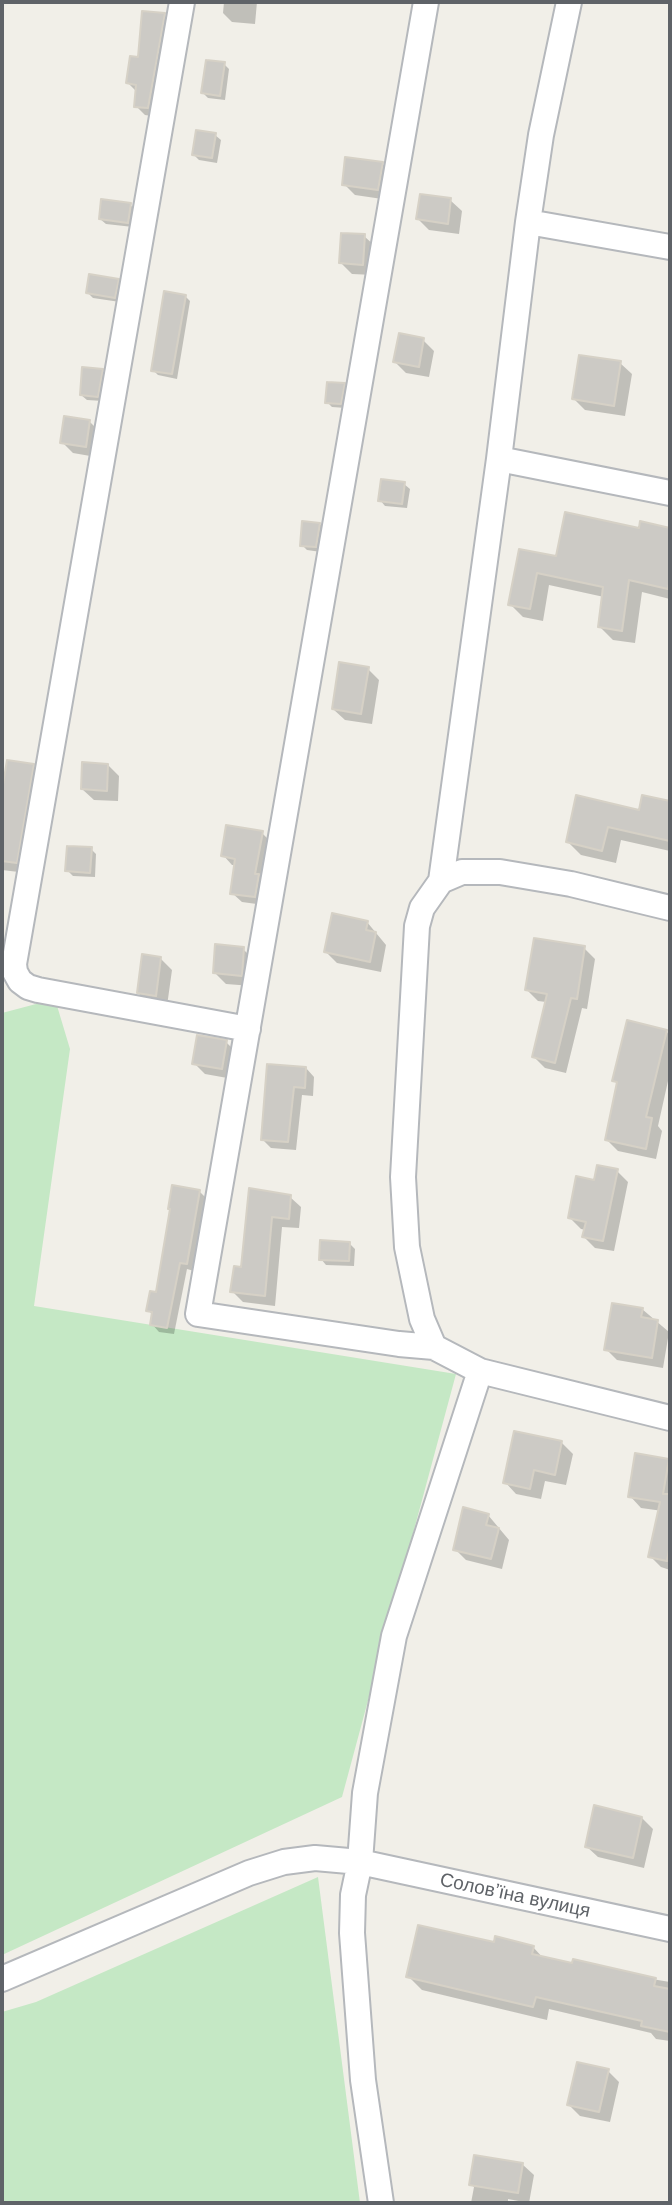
<!DOCTYPE html>
<meta charset="utf-8">
<style>
body{margin:0}
#map{position:relative;width:672px;height:2205px;overflow:hidden;background:#f1efe8;font-family:Helvetica,sans-serif}
canvas{display:block}
.frame{position:absolute;inset:0;border:4px solid #5f6368;pointer-events:none}
</style>
<div id="map">
<canvas width="672" height="2205"></canvas>
<div class="frame"></div>
</div>
<script>
const ctx = document.querySelector('canvas').getContext('2d');
ctx.lineJoin = 'round';
function fillPath(path, color) {
  ctx.fillStyle = color;
  ctx.fill(path, 'evenodd');
}
function toPath(rows) {
  const path = new Path2D();
  for (const r of rows) {
    path.moveTo(r[0], r[1]);
    for (let i = 2; i < r.length; i += 2) path.lineTo(r[i], r[i + 1]);
  }
  return path;
}
function trace(path, color, width, dash) {
  ctx.strokeStyle = color;
  ctx.lineWidth = width;
  ctx.lineCap = dash ? 'butt' : 'round';
  ctx.setLineDash(dash || []);
  ctx.stroke(path);
}
function write(font, color, halo, rows, align = 'center') {
  ctx.font = font + ' Helvetica,sans-serif';
  ctx.lineWidth = 5;
  ctx.setLineDash([]);
  ctx.textBaseline = 'middle';
  ctx.strokeStyle = halo;
  ctx.fillStyle = color;
  for (const [text, x, y, turn = 0] of rows) {
    ctx.save();
    ctx.translate(x, y);
    ctx.rotate((+turn || 0) * Math.PI / 180);
    ctx.textAlign = isNaN(turn) ? turn : align;
    if (halo) ctx.strokeText(text, 0, 0);
    ctx.fillText(text, 0, 0);
    ctx.restore();
  }
}
fillPath(toPath([
 [55,999,70,1049,34,1306,456,1374,342,1797,2,1955,2,1013],
 [318,1877,360,2203,2,2203,2,2012,36,2002]
]), '#c5e8c5');
fillPath(toPath([
 [224,2,257,2,255,24,232,22,223,13],
 [164,15,173,24,157,117,145,115,136,106,137,92,128,83],
 [224,64,229,69,225,100,208,98,203,93],
 [215,135,221,140,217,163,199,160,194,155],
 [382,163,393,175,389,200,355,195,344,184],
 [450,200,462,211,459,234,429,230,418,219],
 [130,205,136,210,133,227,106,224,100,219],
 [364,236,376,247,374,275,352,274,341,263],
 [118,280,123,286,120,302,93,298,88,293],
 [185,296,190,301,177,379,158,375,153,370],
 [423,340,434,351,429,377,406,373,395,362],
 [620,363,632,374,625,416,585,410,574,399],
 [102,371,107,376,103,401,87,400,81,395],
 [344,385,349,390,346,408,332,407,327,402],
 [89,421,100,432,96,457,73,453,62,442],
 [404,484,410,489,407,508,385,506,380,500],
 [642,523,670,531,670,599,642,592,635,643,613,640,600,627,604,597,549,585,543,621,523,617,510,604,520,551,557,559,640,530],
 [320,524,325,530,321,552,307,550,302,545],
 [368,669,379,680,372,724,345,720,333,709],
 [8,762,33,766,44,777,27,873,2,870,2,802],
 [108,765,119,776,118,801,94,800,82,789],
 [643,797,670,804,670,851,621,840,616,863,581,855,568,842,640,812],
 [262,833,271,842,264,905,242,902,232,893,236,865,232,865,223,855],
 [91,849,96,854,95,877,73,876,67,870],
 [367,922,386,945,381,972,337,963,325,951],
 [584,948,595,959,587,1009,582,1008,566,1073,545,1068,534,1057,546,1002,538,1001,527,990],
 [243,949,254,960,252,986,226,984,215,973],
 [161,959,172,970,167,1006,150,1004,138,993],
 [666,1031,670,1035,670,1072,658,1126,662,1131,656,1159,618,1151,607,1140,618,1084,614,1081],
 [226,1042,237,1053,233,1079,205,1074,194,1063],
 [269,1065,306,1068,314,1077,313,1096,302,1095,296,1150,271,1148,262,1139],
 [617,1171,628,1182,614,1251,595,1248,584,1237,586,1230,581,1229,570,1218,596,1182],
 [250,1190,290,1197,301,1207,299,1228,282,1227,275,1306,243,1302,232,1291,243,1269],
 [199,1191,207,1199,194,1271,187,1269,174,1334,159,1332,152,1324,153,1315,148,1310,157,1294],
 [349,1243,355,1249,354,1266,326,1265,321,1259],
 [642,1309,669,1332,663,1368,617,1360,606,1349],
 [562,1443,573,1454,566,1485,545,1481,541,1499,516,1494,505,1482],
 [668,1460,670,1462,670,1512,641,1508,630,1496],
 [488,1515,509,1540,502,1569,466,1560,455,1549],
 [657,1523,670,1526,670,1570,661,1567,650,1556],
 [642,1818,653,1829,644,1868,598,1857,586,1846],
 [495,1944,533,1947,544,1959,573,1966,670,1982,670,2041,656,2039,651,2033,549,2009,547,2020,422,1990,408,1976],
 [608,2071,619,2082,610,2122,580,2116,569,2105],
 [522,2164,534,2175,529,2203,508,2199,508,2203,471,2203,474,2187,471,2184]
]), '#0003');
const building = toPath([
 [142,11,165,13,148,108,134,107,136,85,126,83,130,56,138,57,142,11],
 [206,60,225,62,220,96,201,93,206,60],
 [196,130,216,133,212,158,192,155,196,130],
 [345,157,383,162,378,190,342,185,345,157],
 [420,194,451,198,448,224,416,219,420,194],
 [101,199,131,203,128,223,99,219,101,199],
 [341,233,365,234,363,265,339,263,341,233],
 [89,274,119,279,115,298,86,293,89,274],
 [164,291,186,295,172,374,151,371,164,291],
 [399,333,424,338,419,367,393,362,399,333],
 [579,355,621,361,614,406,572,399,579,355],
 [82,367,103,369,98,397,80,395,82,367],
 [327,382,345,383,341,404,325,403,327,382],
 [64,416,90,420,86,447,60,443,64,416],
 [381,479,405,482,402,504,378,501,381,479],
 [565,512,639,528,640,521,670,528,670,578,668,589,629,580,622,631,598,627,603,587,537,573,530,609,508,605,519,549,556,556,565,512],
 [302,521,320,523,316,547,300,546,302,521],
 [339,662,369,667,361,714,332,709,339,662],
 [7,760,34,764,17,863,2,861,2,791,7,760],
 [82,762,108,764,107,791,81,789,82,762],
 [576,795,639,810,642,795,670,801,670,841,608,827,602,851,566,842,576,795],
 [226,825,263,831,255,874,259,874,255,897,230,894,235,859,221,856,226,825],
 [67,846,92,847,90,873,65,871,67,846],
 [332,913,368,921,366,930,376,932,370,962,324,952,332,913],
 [534,938,585,946,577,999,571,998,555,1063,532,1057,547,994,525,990,534,938],
 [215,944,244,947,242,976,213,973,215,944],
 [142,954,161,957,156,996,137,993,142,954],
 [627,1020,667,1030,646,1117,652,1118,646,1149,605,1140,617,1082,612,1081,627,1020],
 [197,1035,227,1040,222,1069,192,1064,197,1035],
 [267,1064,306,1067,305,1088,294,1087,288,1142,261,1140,267,1064],
 [597,1165,618,1169,603,1241,582,1237,586,1222,568,1218,576,1176,594,1180,597,1165],
 [172,1185,200,1190,187,1264,180,1263,167,1328,150,1325,152,1312,146,1311,150,1291,156,1292,170,1209,168,1209,172,1185],
 [249,1188,291,1195,289,1219,272,1217,265,1296,230,1292,234,1266,241,1267,249,1188],
 [320,1240,350,1242,349,1261,319,1260,320,1240],
 [612,1303,643,1308,641,1317,658,1320,652,1358,604,1350,612,1303],
 [514,1431,562,1441,555,1475,534,1470,530,1489,503,1483,514,1431],
 [635,1453,669,1459,663,1494,670,1494,670,1544,667,1561,648,1557,660,1502,628,1497,635,1453],
 [463,1507,489,1514,486,1525,499,1528,491,1559,453,1550,463,1507],
 [594,1805,642,1817,633,1858,585,1847,594,1805],
 [418,1925,494,1942,495,1936,534,1946,532,1954,572,1963,573,1959,656,1978,654,1986,670,1989,670,2032,641,2026,642,2021,536,1997,533,2007,406,1977,418,1925],
 [577,2062,609,2069,599,2112,567,2105,577,2062],
 [474,2155,523,2163,518,2193,469,2185,474,2155]
]);
fillPath(building, '#cccac5');
trace(building, '#d6d1c6', 2);
const minor = toPath([
 [182,2,14,964,15,972,20,981,28,987,38,990,248,1029],
 [426,2,198,1314,399,1344,434,1347,480,1371,670,1418],
 [528,222,670,247],
 [499,459,670,493],
 [441,881,462,872,500,872,571,884,670,908],
 [434,1347,422,1319,407,1247,403,1177,417,926,422,908,441,881,499,459,528,222,541,135,569,2],
 [2,1979,249,1873,284,1862,315,1858,360,1862,670,1929],
 [381,2203,363,2080,352,1933,353,1895,360,1862,365,1793,394,1636,480,1371]
]);
trace(minor, '#b5b8bc', 28);
trace(minor, '#fff', 24);
write('19px', '#5f6368', '#fff', [
 ["Соловʼїна вулиця",515,1896,12]
]);
</script>
